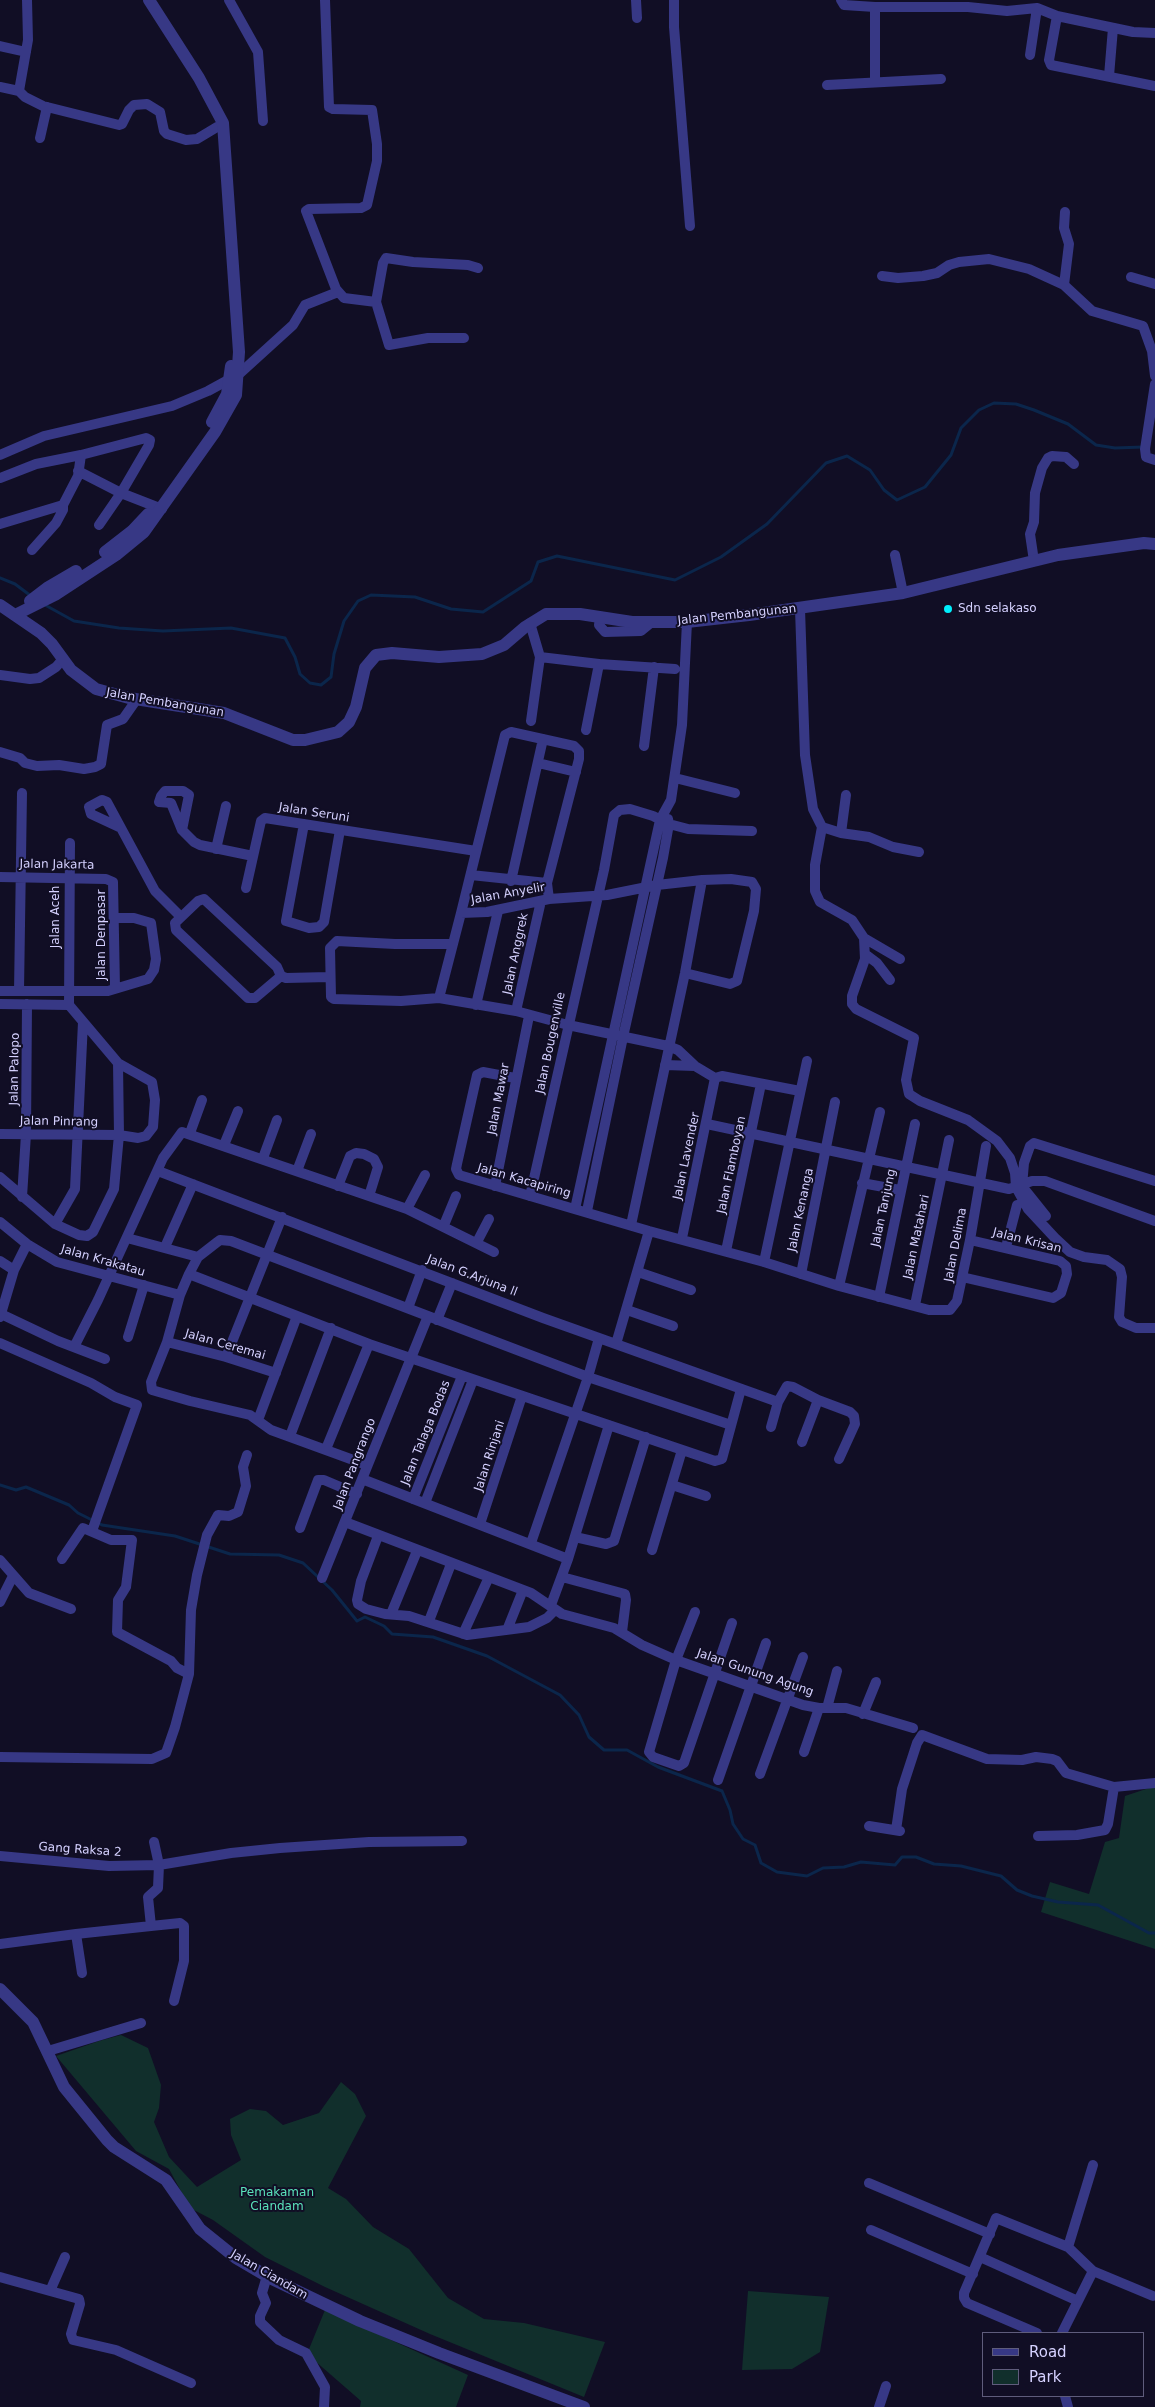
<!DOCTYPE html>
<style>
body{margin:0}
#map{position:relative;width:1155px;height:2407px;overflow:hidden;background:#110e25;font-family:"DejaVu Sans",sans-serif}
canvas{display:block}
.legend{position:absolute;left:982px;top:2332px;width:162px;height:65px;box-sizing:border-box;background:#110e25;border:1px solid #5f5c7c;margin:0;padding:6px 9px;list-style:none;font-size:15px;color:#d5d1ff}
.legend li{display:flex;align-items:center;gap:10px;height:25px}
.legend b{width:25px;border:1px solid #5f5c7c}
</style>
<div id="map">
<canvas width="1155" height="2407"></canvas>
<ul class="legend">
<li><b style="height:6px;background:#373885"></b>Road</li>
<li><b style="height:14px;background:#112f2c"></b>Park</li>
</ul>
</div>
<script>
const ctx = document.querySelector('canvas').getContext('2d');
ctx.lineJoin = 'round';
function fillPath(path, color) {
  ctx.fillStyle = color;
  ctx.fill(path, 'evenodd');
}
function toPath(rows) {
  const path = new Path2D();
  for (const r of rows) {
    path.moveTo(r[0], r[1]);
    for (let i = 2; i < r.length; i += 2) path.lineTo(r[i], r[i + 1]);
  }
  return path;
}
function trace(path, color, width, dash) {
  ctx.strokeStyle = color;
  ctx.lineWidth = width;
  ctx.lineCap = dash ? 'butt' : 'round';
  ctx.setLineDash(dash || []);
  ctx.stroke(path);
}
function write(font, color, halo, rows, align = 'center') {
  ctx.font = font + ' "DejaVu Sans",sans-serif';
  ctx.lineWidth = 4;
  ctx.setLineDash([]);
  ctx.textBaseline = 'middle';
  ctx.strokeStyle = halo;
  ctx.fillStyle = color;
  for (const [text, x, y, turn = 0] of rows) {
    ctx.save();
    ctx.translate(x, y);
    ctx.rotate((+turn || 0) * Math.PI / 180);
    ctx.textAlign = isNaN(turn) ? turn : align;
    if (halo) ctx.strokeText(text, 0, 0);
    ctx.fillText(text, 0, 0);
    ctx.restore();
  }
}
fillPath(toPath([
 [1155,1786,1155,1949,1041,1912,1050,1882,1089,1894,1105,1842,1119,1838,1125,1796],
 [121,2035,148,2048,161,2085,159,2108,154,2122,169,2157,197,2187,241,2160,231,2135,230,2119,250,2109,266,2111,283,2125,319,2113,341,2082,355,2094,366,2116,328,2188,346,2199,373,2227,409,2249,448,2298,484,2319,524,2323,605,2342,584,2397,430,2334,325,2287,265,2257,213,2220,190,2208,169,2169,136,2151,56,2056,99,2041],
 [748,2291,829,2297,820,2352,792,2369,742,2370],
 [325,2310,468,2375,456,2407,360,2407,361,2401,307,2354]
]), '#112f2c');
trace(toPath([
 [0,578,15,584,31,596],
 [45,605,74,621,119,628,163,631,231,628,285,638,295,657,300,674,310,683,321,685,331,677,334,654,344,621,358,601,371,595,415,597,451,609,483,612,531,581,538,562,557,556,675,580,721,557,767,524,826,463,847,456,870,470,884,490,897,500,925,487,951,455,961,428,979,410,994,403,1016,404,1034,410,1068,424,1096,445,1115,448,1143,447],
 [0,1485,16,1490,26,1487,69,1505,78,1513,102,1525,175,1536,230,1554,279,1555,303,1563,332,1590,357,1621,365,1617,384,1626,392,1634,433,1637,487,1656,560,1695,579,1715,589,1737,604,1750,627,1750,658,1767,722,1791,730,1810,733,1824,743,1839,755,1845,761,1863,777,1872,807,1876,823,1868,844,1867,861,1862,895,1865,902,1857,916,1857,934,1864,961,1866,1001,1876,1017,1890,1032,1896,1058,1902,1098,1905,1149,1933,1155,1933]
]), '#0b264b', 3);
trace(toPath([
 [229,0,258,52,263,121],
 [325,0,329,107,333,109,372,110,377,144,377,161,367,205,361,208,309,209,306,211,336,289,344,298,376,302,389,345,428,338,464,338],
 [636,0,637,18],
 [674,0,674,27,690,226],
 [841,0,844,5,875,7,968,7,1007,11,1037,8,1057,16,1133,32,1155,33],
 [875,7,875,81],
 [1057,16,1049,60,1051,65,1155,86],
 [0,46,26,52],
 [1030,55,1037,8],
 [1109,76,1113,28],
 [827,85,941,79],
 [0,87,19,91],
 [19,91,25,97,43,106,119,125,122,124,129,110,134,105,147,104,160,112,164,131,167,134,186,140,197,139,217,127,224,126],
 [19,91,28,40,27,0],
 [40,138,47,107],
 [882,276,898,278,923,276,937,273,949,265,959,262,989,259,1029,269,1064,285,1092,311,1143,326,1152,351,1155,376],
 [1131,277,1155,284],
 [1064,285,1069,244,1064,228,1065,212],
 [376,302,383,263,386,258,413,262,468,265,478,268],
 [238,375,293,325,305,305,338,292],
 [1155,384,1145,449,1146,457,1155,460],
 [0,455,44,436,172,406,208,391,230,379],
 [78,471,121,493,162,509],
 [0,478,36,464,81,455,146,438,150,440,149,445,121,493,99,525],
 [0,524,63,505,78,476,81,455],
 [32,550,56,523,63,510,63,505],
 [895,555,903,593],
 [1034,561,1030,534,1034,522,1035,493,1042,468,1048,458,1052,456,1066,457,1074,464],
 [800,609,805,755,813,809,822,827,815,865,815,891,820,902,852,920,864,938,865,959,852,996,852,1004,856,1009,914,1038,906,1080,909,1094,920,1101,968,1120,997,1141,1010,1158,1015,1173,1016,1187,1028,1209,1055,1238,1070,1252,1084,1257,1107,1260,1120,1269,1122,1277,1119,1317,1122,1322,1136,1328,1155,1328],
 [600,617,599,625,605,632,641,631,652,622],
 [530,623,540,657,599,664,675,669],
 [0,675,30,679,39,678,56,667,63,659],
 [531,721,540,657],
 [586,730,599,664],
 [644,746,654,667],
 [0,752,20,758,25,763,37,766,59,765,84,769,95,767,101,764,107,725,123,719,137,699],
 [538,763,576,772],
 [675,778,735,793],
 [304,824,286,921,309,928,319,927,324,922,340,830],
 [119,827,91,814,89,807,102,800,107,802,155,891,181,917],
 [822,827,841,833,869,837,893,847,919,852],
 [182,830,189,795,183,791,165,791,161,796,159,802,171,803,182,830,194,842,200,845,253,856],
 [841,833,846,795],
 [216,849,226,806],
 [471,875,547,883],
 [0,877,106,879,113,882,115,988],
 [511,881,543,739],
 [246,888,261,821,265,818,476,851],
 [461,913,504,739,505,735,511,732,574,746,579,751,579,759,547,883,549,899],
 [864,938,900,959],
 [451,944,395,944,337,941,330,948,331,997,334,999,401,1001,439,998,516,1011,568,1025,668,1046,678,1050,695,1066,715,1078,722,1076,800,1091],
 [865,954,877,963,890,980],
 [281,976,277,967,204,899,198,901,175,923,176,930,248,998,255,998,281,976,286,978,329,977],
 [0,991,108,991,148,979,154,970,156,959,151,923,134,918,115,918],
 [19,991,22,793],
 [439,998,461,913,487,912,549,899,607,895,657,885,702,880,731,879,752,882,756,889,754,911,737,981,730,984,685,973],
 [0,1004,69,1005],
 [476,1005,498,911],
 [516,1011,541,901],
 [665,1065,695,1066],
 [515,1078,483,1072,477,1075,457,1164,456,1169,459,1175,649,1231,764,1262,839,1286,929,1310,950,1310,957,1301,970,1240,986,1146],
 [707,1124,1009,1189,1032,1181,1045,1181,1155,1221],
 [190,1133,202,1100],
 [0,1134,119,1135,138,1138,146,1136,153,1127,155,1100,152,1082,118,1063,69,1005,70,843],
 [224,1145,238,1111],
 [263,1158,277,1120],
 [158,1171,543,1318,778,1402],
 [297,1171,311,1134],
 [0,1177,55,1224,79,1235,87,1236,93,1232,114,1189,119,1135,118,1063],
 [862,1183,900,1190],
 [338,1186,350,1156,356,1153,364,1154,374,1159,378,1167,369,1196],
 [495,1186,529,1016],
 [530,1196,604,870,614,815,620,810,630,809,653,816,669,824,688,829,752,831],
 [22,1197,26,1134,27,1004],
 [407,1209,425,1175],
 [575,1209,660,820,671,800,682,725,687,622],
 [587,1211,623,1037,663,858,669,824,668,819],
 [1046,1216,1022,1186,1024,1163,1030,1146,1034,1143,1155,1181],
 [0,1222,27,1244,57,1262,180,1295],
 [55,1224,75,1189,83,1022],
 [444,1225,456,1196],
 [631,1225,685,973,702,880],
 [127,1238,198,1257],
 [682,1238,715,1078],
 [477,1242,489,1219],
 [165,1247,193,1184],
 [1006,1247,1017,1205],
 [726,1251,761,1084],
 [0,1261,14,1270],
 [764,1262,807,1061],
 [638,1272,691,1290],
 [189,1274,369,1344,715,1461,722,1459,741,1389],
 [801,1274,835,1102],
 [962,1277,1053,1298,1061,1293,1067,1274,1066,1266,1060,1261,970,1240],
 [839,1286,880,1112],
 [879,1297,915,1124],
 [915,1305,949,1140],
 [408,1308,422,1270],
 [627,1310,673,1326],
 [1,1314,58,1341,105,1359],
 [0,1317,14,1270,27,1244],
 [437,1320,452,1283],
 [128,1337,144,1285],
 [167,1342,226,1357,276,1373],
 [0,1343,91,1383,115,1397,137,1405,92,1531],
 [616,1344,649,1231],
 [74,1347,98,1300,163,1158,182,1132,407,1209,494,1252],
 [226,1357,282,1217],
 [258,1420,297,1316],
 [771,1427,778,1402,787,1386,793,1387,818,1400,850,1412,854,1416,855,1424,839,1459],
 [290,1436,331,1328],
 [802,1442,818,1400],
 [326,1449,369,1344],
 [367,1465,271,1430,250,1415,190,1401,152,1390,151,1382,167,1342,180,1295,189,1274,198,1257,216,1243,220,1240,231,1241,588,1377,731,1425],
 [362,1479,568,1559],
 [672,1485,706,1496],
 [413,1499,462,1376],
 [425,1503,473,1380],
 [345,1522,531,1593,562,1614,614,1628,642,1645,676,1660,803,1705,819,1708,846,1708,913,1728],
 [480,1524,522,1396],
 [300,1528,318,1480,324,1480,357,1494],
 [378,1536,361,1581,357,1600,358,1604,366,1609,385,1614,409,1616,467,1635,529,1627,547,1618,555,1610],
 [575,1537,606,1544,614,1541,646,1437],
 [531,1543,588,1377,599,1338],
 [652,1550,682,1450],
 [62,1559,83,1528,111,1540,132,1540,126,1587,118,1600,117,1632,171,1661,177,1668,189,1674],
 [0,1560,29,1593,71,1609],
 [562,1577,625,1594,626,1600,622,1632],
 [322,1578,428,1316],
 [0,1602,13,1576],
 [551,1605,568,1559,609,1425],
 [695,1612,676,1660,649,1752,653,1757,679,1766,684,1763,732,1623],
 [391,1614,417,1551],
 [429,1621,451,1564],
 [507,1630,523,1590],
 [463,1634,489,1577],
 [827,1708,837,1671],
 [863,1714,876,1682],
 [804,1752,819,1708],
 [0,1757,152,1759,166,1753,175,1727,189,1674,191,1610,197,1575,207,1535,218,1515,229,1516,238,1512,246,1486,243,1467,247,1455],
 [760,1774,803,1657],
 [718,1780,766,1643],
 [869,1826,900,1831],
 [896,1830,902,1789,917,1743,922,1735,987,1759,1022,1760,1036,1757,1052,1759,1057,1761,1066,1773,1114,1787,1155,1783],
 [1038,1836,1077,1835,1105,1830,1108,1824,1114,1787],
 [0,1856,109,1866,159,1865,231,1853,280,1848,369,1842,462,1841],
 [151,1926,180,1923,184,1926,184,1961,174,2001],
 [76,1934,151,1926,148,1897,158,1888,159,1865,154,1842],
 [0,1944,76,1934,82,1973],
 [48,2051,141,2023],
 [869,2183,990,2234],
 [871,2230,973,2274],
 [1068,2247,1093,2165],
 [980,2257,1078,2301],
 [1093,2271,1153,2296],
 [267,2276,262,2293,266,2303,260,2316,260,2322,279,2340,306,2353,325,2387,324,2407],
 [0,2277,79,2299,80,2304,71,2334,73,2340,116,2350,191,2383],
 [50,2291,65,2257],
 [1037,2333,967,2303,964,2298,964,2293,996,2218,1068,2247,1093,2271,1062,2333],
 [1065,2396,1068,2407],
 [879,2407,886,2386]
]), '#373885', 10);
trace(toPath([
 [212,422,227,394,231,366],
 [105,552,132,531,148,514],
 [30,601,47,588,76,571],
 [0,605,41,633,52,644,71,670,96,689,129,698,224,713,293,740,305,740,338,732,349,722,356,707,365,668,376,655,392,653,439,657,482,654,504,645,525,627,546,614,580,614,632,622,687,622,749,615,903,593,1058,555,1144,543,1155,544],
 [15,615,55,595,116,555,144,532,215,432,236,395,239,352,223,123,199,78,149,0],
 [0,1989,33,2022,64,2087,107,2140,114,2147,166,2180,200,2229,236,2258,270,2278,360,2321,439,2353,584,2407]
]), '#373885', 12);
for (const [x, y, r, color] of [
 [948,609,5,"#00eefc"]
]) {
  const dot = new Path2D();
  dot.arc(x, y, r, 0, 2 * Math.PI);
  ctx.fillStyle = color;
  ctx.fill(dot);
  trace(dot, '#110e25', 2);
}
write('12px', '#d5d1ff', '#110e25', [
 ["Sdn selakaso",958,609]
], 'left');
write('12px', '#d5d1ff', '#110e25', [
 ["Jalan Pembangunan",737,615,-6],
 ["Jalan Pembangunan",165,703,10],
 ["Jalan Seruni",314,813,9],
 ["Jalan Jakarta",57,865,1],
 ["Jalan Anyelir",508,894,-10],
 ["Jalan Aceh",56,917,-90],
 ["Jalan Denpasar",102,935,-90],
 ["Jalan Anggrek",516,954,-78],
 ["Jalan Bougenville",551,1043,-78],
 ["Jalan Palopo",15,1069,-89],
 ["Jalan Mawar",499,1099,-79],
 ["Jalan Pinrang",59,1122,1],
 ["Jalan Lavender",687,1156,-78],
 ["Jalan Flamboyan",732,1165,-78],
 ["Jalan Kacapiring",524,1181,16],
 ["Jalan Tanjung",884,1208,-78],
 ["Jalan Kenanga",801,1210,-78],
 ["Jalan Matahari",917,1237,-78],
 ["Jalan Krisan",1027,1241,14],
 ["Jalan Delima",956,1245,-79],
 ["Jalan Krakatau",103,1261,16],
 ["Jalan G.Arjuna ll",472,1276,21],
 ["Jalan Ceremai",225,1345,16],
 ["Jalan Talaga Bodas",426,1433,-68],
 ["Jalan Rinjani",490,1456,-72],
 ["Jalan Pangrango",355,1464,-69],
 ["Jalan Gunung Agung",755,1673,19],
 ["Gang Raksa 2",80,1850,4],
 ["Jalan Ciandam",269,2275,30]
]);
write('12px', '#5ae3bb', '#110e25', [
 ["Pemakaman",277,2193],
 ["Ciandam",277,2207]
]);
</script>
